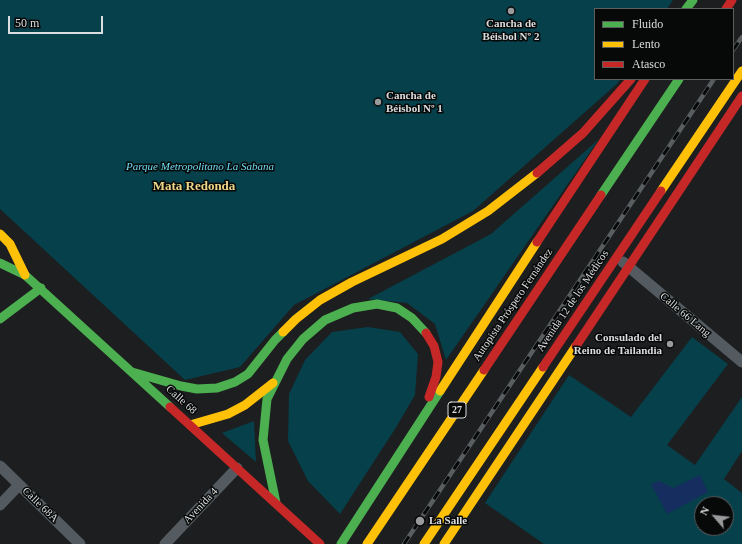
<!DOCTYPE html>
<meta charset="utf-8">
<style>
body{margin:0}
#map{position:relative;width:742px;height:544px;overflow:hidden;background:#1d1e1f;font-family:Georgia,serif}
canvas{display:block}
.legend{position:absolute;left:594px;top:8px;width:140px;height:72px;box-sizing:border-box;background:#070909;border:1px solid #5c5e5e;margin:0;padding:5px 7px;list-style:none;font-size:12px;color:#dbddde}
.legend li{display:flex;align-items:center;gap:8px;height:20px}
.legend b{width:20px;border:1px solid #5c5e5e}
.north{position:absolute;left:694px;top:496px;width:40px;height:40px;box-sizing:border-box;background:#070909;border:1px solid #5c5e5e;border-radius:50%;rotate:298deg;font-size:11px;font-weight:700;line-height:16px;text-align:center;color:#dbddde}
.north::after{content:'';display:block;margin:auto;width:14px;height:18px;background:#989a9b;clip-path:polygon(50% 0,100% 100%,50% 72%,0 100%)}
.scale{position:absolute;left:8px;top:16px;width:95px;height:18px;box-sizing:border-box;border:2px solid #dbddde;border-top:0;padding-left:5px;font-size:12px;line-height:14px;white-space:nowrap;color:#dbddde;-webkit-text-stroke:3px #070909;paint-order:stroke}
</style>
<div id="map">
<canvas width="742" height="544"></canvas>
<ul class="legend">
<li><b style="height:5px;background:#4caf50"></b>Fluido</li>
<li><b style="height:5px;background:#ffc107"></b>Lento</li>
<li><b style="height:5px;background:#c62828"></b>Atasco</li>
</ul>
<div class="north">N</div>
<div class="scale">50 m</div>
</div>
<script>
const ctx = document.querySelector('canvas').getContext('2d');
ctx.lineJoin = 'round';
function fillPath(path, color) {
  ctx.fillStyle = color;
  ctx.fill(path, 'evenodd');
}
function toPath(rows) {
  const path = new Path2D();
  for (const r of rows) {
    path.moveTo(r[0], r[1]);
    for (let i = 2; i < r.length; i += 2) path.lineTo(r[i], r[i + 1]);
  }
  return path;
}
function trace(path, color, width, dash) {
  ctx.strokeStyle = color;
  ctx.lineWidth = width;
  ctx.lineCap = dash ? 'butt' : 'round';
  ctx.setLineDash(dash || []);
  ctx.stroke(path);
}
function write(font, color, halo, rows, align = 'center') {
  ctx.font = font + ' Georgia,serif';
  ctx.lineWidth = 3;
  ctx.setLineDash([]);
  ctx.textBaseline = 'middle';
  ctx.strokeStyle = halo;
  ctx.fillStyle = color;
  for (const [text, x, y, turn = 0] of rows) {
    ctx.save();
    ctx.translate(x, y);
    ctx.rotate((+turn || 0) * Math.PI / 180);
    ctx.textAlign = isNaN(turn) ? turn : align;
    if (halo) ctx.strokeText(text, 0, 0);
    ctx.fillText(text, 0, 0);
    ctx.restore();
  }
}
fillPath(toPath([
 [0,0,673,0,667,9,595,9,595,79,620,79,618,83,473,211,294,305,240,367,185,380,0,209],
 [599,139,446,360,435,324,407,303,368,299,491,234],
 [368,327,400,332,418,354,415,395,395,429,340,514,308,481,288,441,289,394,305,360,332,332],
 [692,337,728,364,667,445,695,465,742,397,742,451,724,479,742,493,742,544,544,544,485,503,569,375,631,417],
 [702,504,726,504,726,528,702,528],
 [254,421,256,462,222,433]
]), '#05404b');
fillPath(toPath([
 [700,475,708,492,667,514,651,484,659,481,673,488]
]), '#162d60');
trace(toPath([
 [623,262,742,362],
 [0,466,80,544],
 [0,505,19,485],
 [165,544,237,468]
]), '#535b61', 11);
trace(toPath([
 [686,9,693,0],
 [601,195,679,79],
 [0,263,25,275,170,407],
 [0,319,41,288],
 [132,372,181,386,197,389,217,388,235,382,248,374,275,340,283,332],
 [276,503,263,440,267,399,287,359,303,339,325,320,353,308,377,304,397,308,412,318,426,333],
 [341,544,440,391]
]), '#4caf50', 9);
trace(toPath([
 [661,191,742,71],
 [0,234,10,244,25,275],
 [283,332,296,319,320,300,352,282,442,239,488,211,537,173],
 [440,391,537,242],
 [190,425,228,414,245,405,273,383],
 [367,544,484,370],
 [424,544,543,367],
 [444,544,576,346]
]), '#ffc107', 9);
trace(toPath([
 [726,9,732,0],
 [537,173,583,133,631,79],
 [537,242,645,79],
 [426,333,434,346,438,362,436,377,429,397],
 [576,346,742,96],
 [543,367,661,191],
 [484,370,601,195],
 [170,407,320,544]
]), '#c62828', 9);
const rail = toPath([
 [733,50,742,37],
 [404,544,714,79]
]);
trace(rail, '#595e60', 4.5);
trace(rail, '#070909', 3, [9]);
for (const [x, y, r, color] of [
 [511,11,4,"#989a9b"],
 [378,102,4,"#989a9b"],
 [670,344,4,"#989a9b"],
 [420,521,5,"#989a9b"]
]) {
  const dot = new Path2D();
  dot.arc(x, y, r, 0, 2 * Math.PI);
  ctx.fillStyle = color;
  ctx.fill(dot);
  trace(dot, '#070909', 1.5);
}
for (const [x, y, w] of [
 [457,410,18]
]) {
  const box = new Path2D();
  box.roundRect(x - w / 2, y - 8, w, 16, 3);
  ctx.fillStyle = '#070909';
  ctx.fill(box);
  trace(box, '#dbddde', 1);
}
write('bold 10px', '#dbddde', null, [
 ["27",457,410]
]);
write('bold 11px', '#dbddde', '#070909', [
 ["Cancha de",511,24,"center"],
 ["Béisbol Nº 2",511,37,"center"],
 ["Cancha de",386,96],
 ["Béisbol Nº 1",386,109],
 ["Consulado del",662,338,"right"],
 ["Reino de Tailandia",662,351,"right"],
 ["La Salle",429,521]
], 'left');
write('italic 11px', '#6eddf7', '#070909', [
 ["Parque Metropolitano La Sabana",200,167]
]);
write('11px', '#dbddde', '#070909', [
 ["Avenida 12 de los Médicos",573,301,-56],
 ["Autopista Próspero Fernández",513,305,-56],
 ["Calle 66 Lang",685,315,40],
 ["Calle 68",181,400,42],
 ["Calle 68A",40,505,44],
 ["Avenida 4",201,506,-47]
]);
write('bold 13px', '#eed78a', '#070909', [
 ["Mata Redonda",194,187]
]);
</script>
